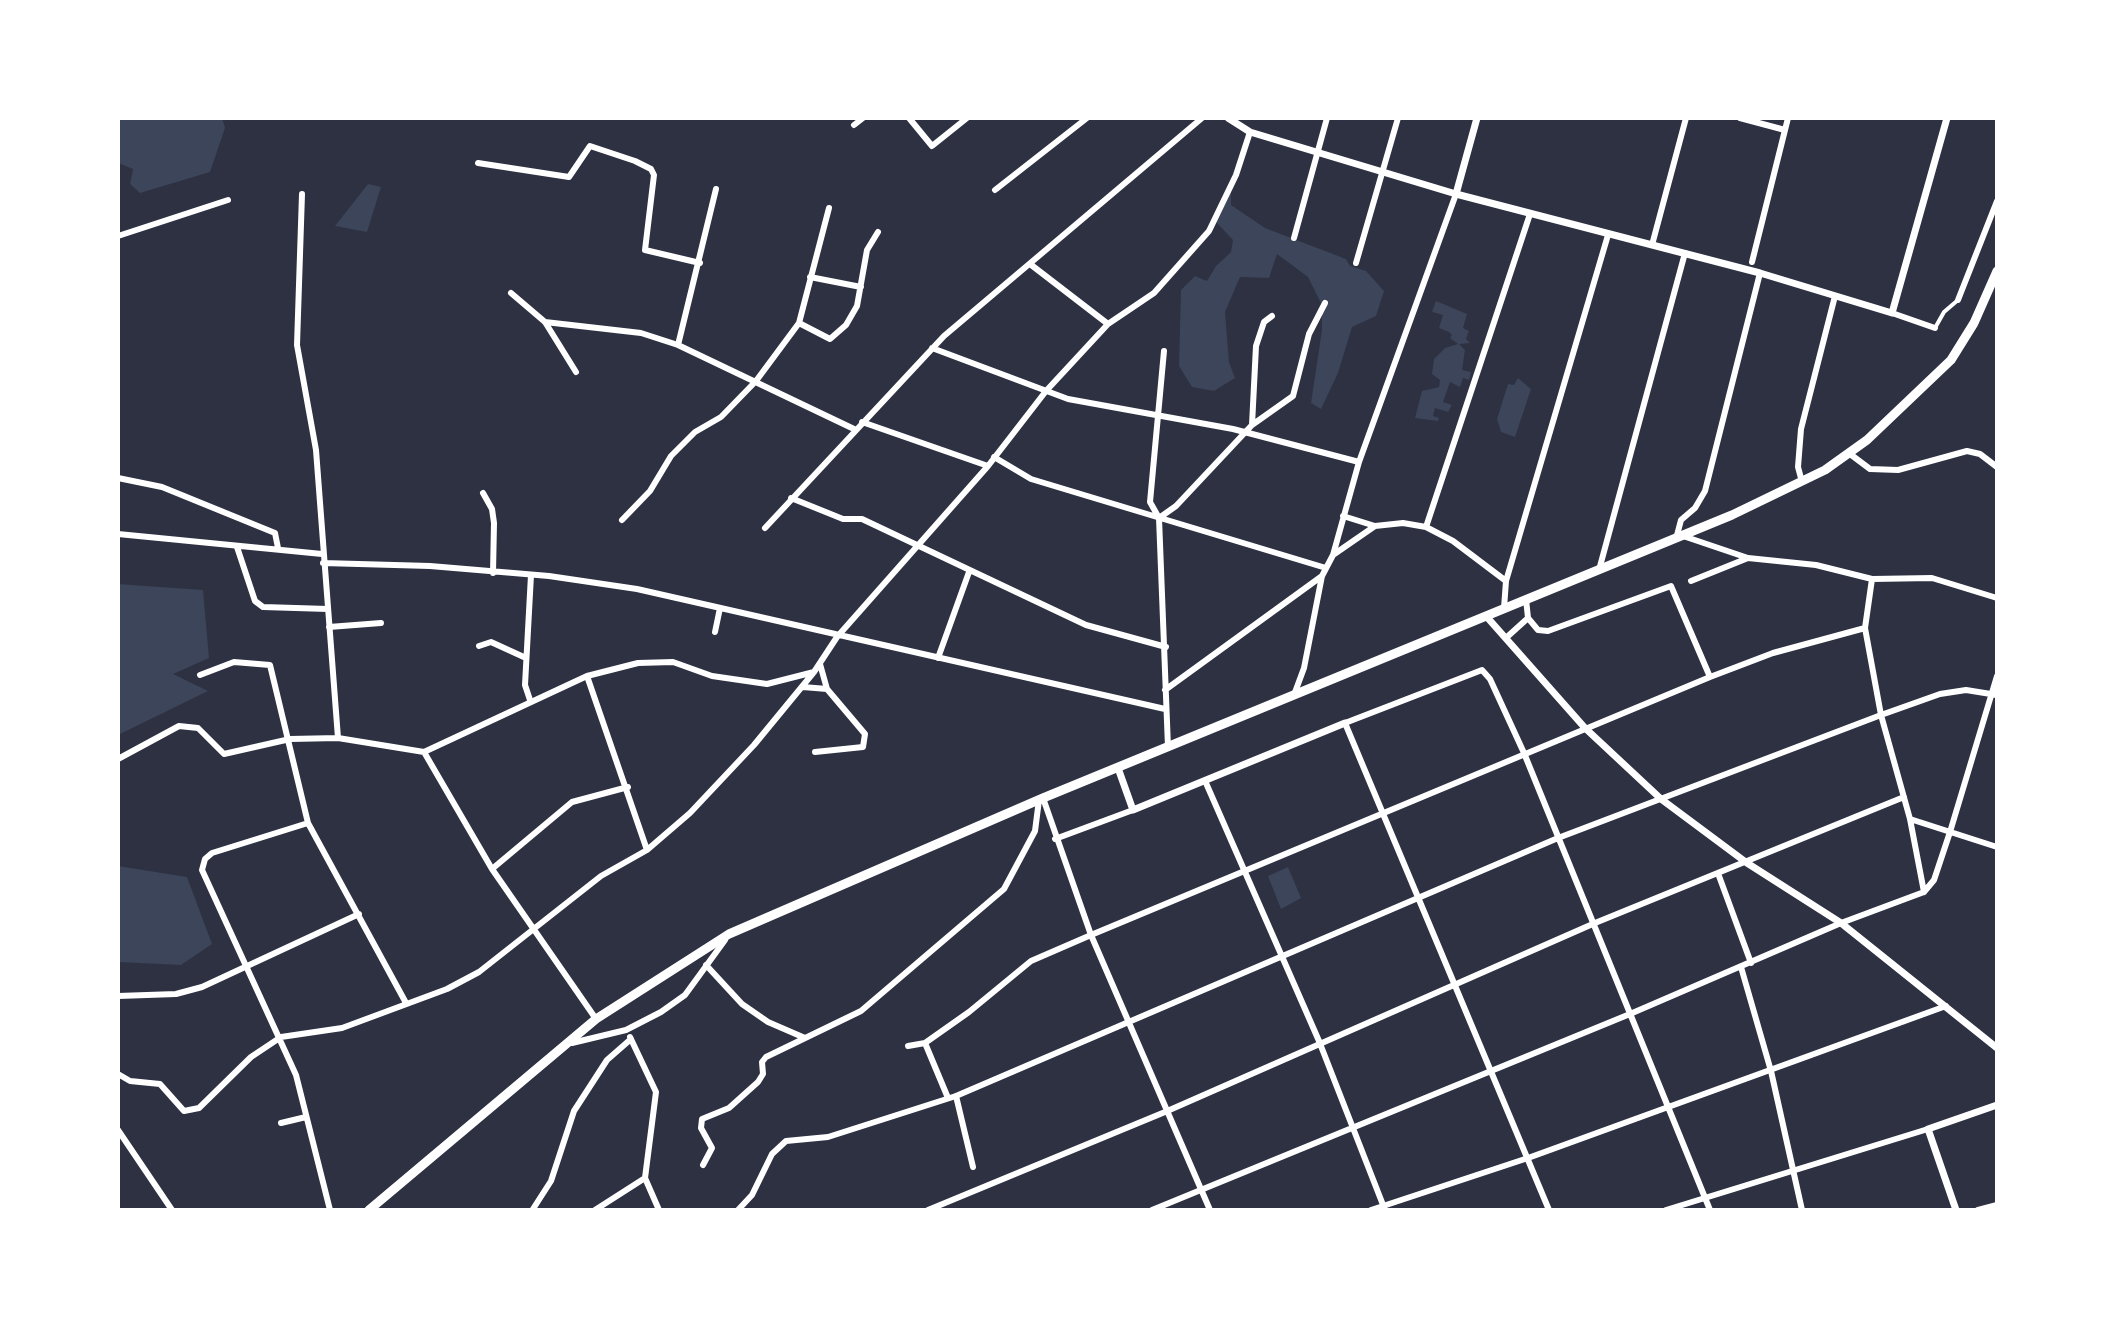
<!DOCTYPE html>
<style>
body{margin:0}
#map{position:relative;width:2115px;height:1328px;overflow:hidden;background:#2d3142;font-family:"Source Sans 3",sans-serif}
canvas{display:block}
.frame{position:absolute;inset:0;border:120px solid #fff;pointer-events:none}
</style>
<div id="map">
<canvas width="2115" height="1328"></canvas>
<div class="frame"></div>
</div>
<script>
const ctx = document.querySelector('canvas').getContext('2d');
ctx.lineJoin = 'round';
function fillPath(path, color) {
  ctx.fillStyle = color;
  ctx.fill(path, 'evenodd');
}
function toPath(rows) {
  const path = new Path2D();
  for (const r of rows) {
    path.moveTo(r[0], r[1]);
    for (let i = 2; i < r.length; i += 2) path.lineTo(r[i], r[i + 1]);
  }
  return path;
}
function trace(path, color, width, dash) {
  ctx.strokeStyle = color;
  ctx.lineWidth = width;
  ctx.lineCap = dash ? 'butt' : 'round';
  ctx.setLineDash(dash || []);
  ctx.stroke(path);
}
fillPath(toPath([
 [118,118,222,118,225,128,210,172,140,193,130,184,133,169,118,163],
 [368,184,381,187,367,232,335,226],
 [1231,192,1231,205,1265,228,1346,259,1350,266,1366,271,1384,291,1376,316,1352,327,1338,373,1321,409,1311,403,1322,330,1322,305,1308,277,1277,254,1269,278,1240,277,1225,312,1229,362,1235,378,1214,391,1192,387,1179,366,1181,290,1195,276,1207,281,1216,266,1231,252,1233,240,1216,222],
 [1436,301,1467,314,1463,328,1469,331,1466,339,1470,343,1459,344,1465,350,1462,370,1471,372,1469,380,1463,378,1460,387,1450,382,1443,402,1452,405,1448,412,1435,408,1433,416,1439,418,1438,421,1415,418,1422,391,1439,387,1440,380,1432,374,1434,359,1445,348,1458,344,1450,338,1452,335,1449,332,1439,328,1443,315,1432,312],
 [1518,378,1531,389,1515,437,1501,432,1497,419,1508,384,1514,385],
 [118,584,203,590,209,658,173,674,208,691,118,735],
 [118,866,187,877,212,944,181,965,118,962],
 [1288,867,1301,898,1281,909,1268,876]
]), '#3c4559');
trace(toPath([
 [1935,328,1944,312,1958,300]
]), '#fff', 4);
trace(toPath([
 [909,118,932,146,967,118],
 [1740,118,1785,130],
 [854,125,863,118],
 [478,163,569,177,590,146,635,161,651,169,654,175,645,250,700,263],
 [995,190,1087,118],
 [302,194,297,345,316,450,338,738],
 [118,236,228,200],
 [1294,238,1327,118],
 [1652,245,1686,118],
 [1752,262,1788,118],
 [1356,263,1398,118],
 [1030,264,1108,324],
 [810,277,861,287],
 [511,293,545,322,576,372],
 [1958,300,1997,201],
 [1892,313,1935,328],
 [545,322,641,333,678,345,854,429],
 [799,323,830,339,846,325,857,306,867,250,878,232],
 [678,345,716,189],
 [932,348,1068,399,1233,429,1359,462],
 [1164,351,1150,502,1159,518,1168,747],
 [862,422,988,466],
 [1252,425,1293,396,1309,334,1325,303],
 [1850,454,1870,469,1898,470,1967,451,1980,454,1997,467],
 [994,457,1031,479,1326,568],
 [118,478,162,487,275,533,278,548],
 [1802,482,1798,467,1801,429,1835,296],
 [483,493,492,509,494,523,493,573],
 [791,498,843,519,862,519,1086,625,1166,647],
 [1343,516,1375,526],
 [1159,518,1176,506,1252,425,1256,346,1264,322,1272,316],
 [622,520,650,491,671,456,695,432,721,417,756,381,799,323,829,208],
 [1426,527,1530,214],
 [765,528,944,336,1202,118],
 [118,534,322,554],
 [1683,536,1748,558,1816,565,1872,579,1932,578,1997,598],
 [1676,539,1681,520,1695,508,1705,491,1760,273],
 [237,547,255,601,263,607,328,609],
 [1333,555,1375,526,1403,523,1426,527,1453,541,1506,581],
 [323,563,430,566,549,576,637,589,1165,709],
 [1599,570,1685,253],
 [1872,579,1865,628,1881,715,1910,819,1924,892],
 [1691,581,1748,558],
 [1526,599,1528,618,1538,630,1548,631,1671,586,1710,677],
 [1504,608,1506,581,1608,235],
 [329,627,381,623],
 [715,632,720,608],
 [1507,637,1528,618],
 [479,646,491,642,526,658],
 [938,658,969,572],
 [820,664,827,689],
 [200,675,234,662,270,665,308,823,406,1003],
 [587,676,647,850],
 [803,687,827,689,865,734,863,747,815,752],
 [1165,690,1322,576],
 [1294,695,1304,668,1322,576,1333,555,1359,462,1456,194],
 [530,700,525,685,531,575],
 [424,752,492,869,596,1019],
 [118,759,179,726,198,728,224,754,290,739,338,738,424,752,587,676,638,663,673,662,712,676,767,684,814,672],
 [1206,783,1319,1041,1385,1210],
 [1043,798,1091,935,1210,1210],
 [1910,819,1997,847],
 [308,823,212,853,205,859,202,870,296,1075,330,1210],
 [1055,839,1133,810],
 [492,869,572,802,628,787],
 [1719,876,1751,963],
 [1924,892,1934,880,1950,832,1997,676],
 [706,965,742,1004,768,1022,805,1038],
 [1741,967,1771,1071,1802,1210],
 [118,996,176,994,202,987,359,914],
 [630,1037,656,1092,645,1178,659,1210],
 [572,1043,626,1030,661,1012,685,995,725,940],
 [925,1043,948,1098],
 [908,1046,925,1043,969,1012,1031,961,1091,935,1710,677,1773,653,1865,628],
 [118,1074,130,1081,160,1084,184,1111,199,1108,251,1057,281,1037,342,1028,447,989,479,972,601,876,647,850,690,813,754,745,814,672,837,637,988,466,1046,391,1108,324,1154,293,1209,231,1236,175,1250,132],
 [956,1096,973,1167],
 [281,1123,306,1117],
 [118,1130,172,1210],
 [703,1165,712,1148,701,1128,702,1119,729,1108,758,1082,763,1074,762,1062,766,1057,861,1011,1004,889,1035,831,1039,800],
 [533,1209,551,1181,574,1111,607,1060,631,1039],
 [595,1210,645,1178],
 [738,1210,752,1195,772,1154,786,1141,828,1137,956,1096,1558,838,1881,715,1940,694,1966,690,1997,695],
 [928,1210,1165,1112,1595,923,1904,797],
 [1152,1210,1630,1014,1841,923,1924,892],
 [1371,1210,1528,1158,1946,1006],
 [1549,1210,1345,723,1482,670,1490,679,1524,753,1710,1210],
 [1666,1210,1928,1129],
 [1978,1210,1997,1205]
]), '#fff', 6);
trace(toPath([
 [1228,118,1250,132,1456,194,1760,273,1892,313,1947,118],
 [1456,194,1477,118],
 [1486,616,1585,728,1661,799,1747,863,1841,923,1997,1048],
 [1118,768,1133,810,1345,723],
 [1956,1210,1928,1129,1997,1105]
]), '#fff', 7);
trace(toPath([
 [369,1210,596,1019,729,934,1043,798,1732,515,1825,470,1867,440,1951,360,1974,323,1997,271]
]), '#fff', 9);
</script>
